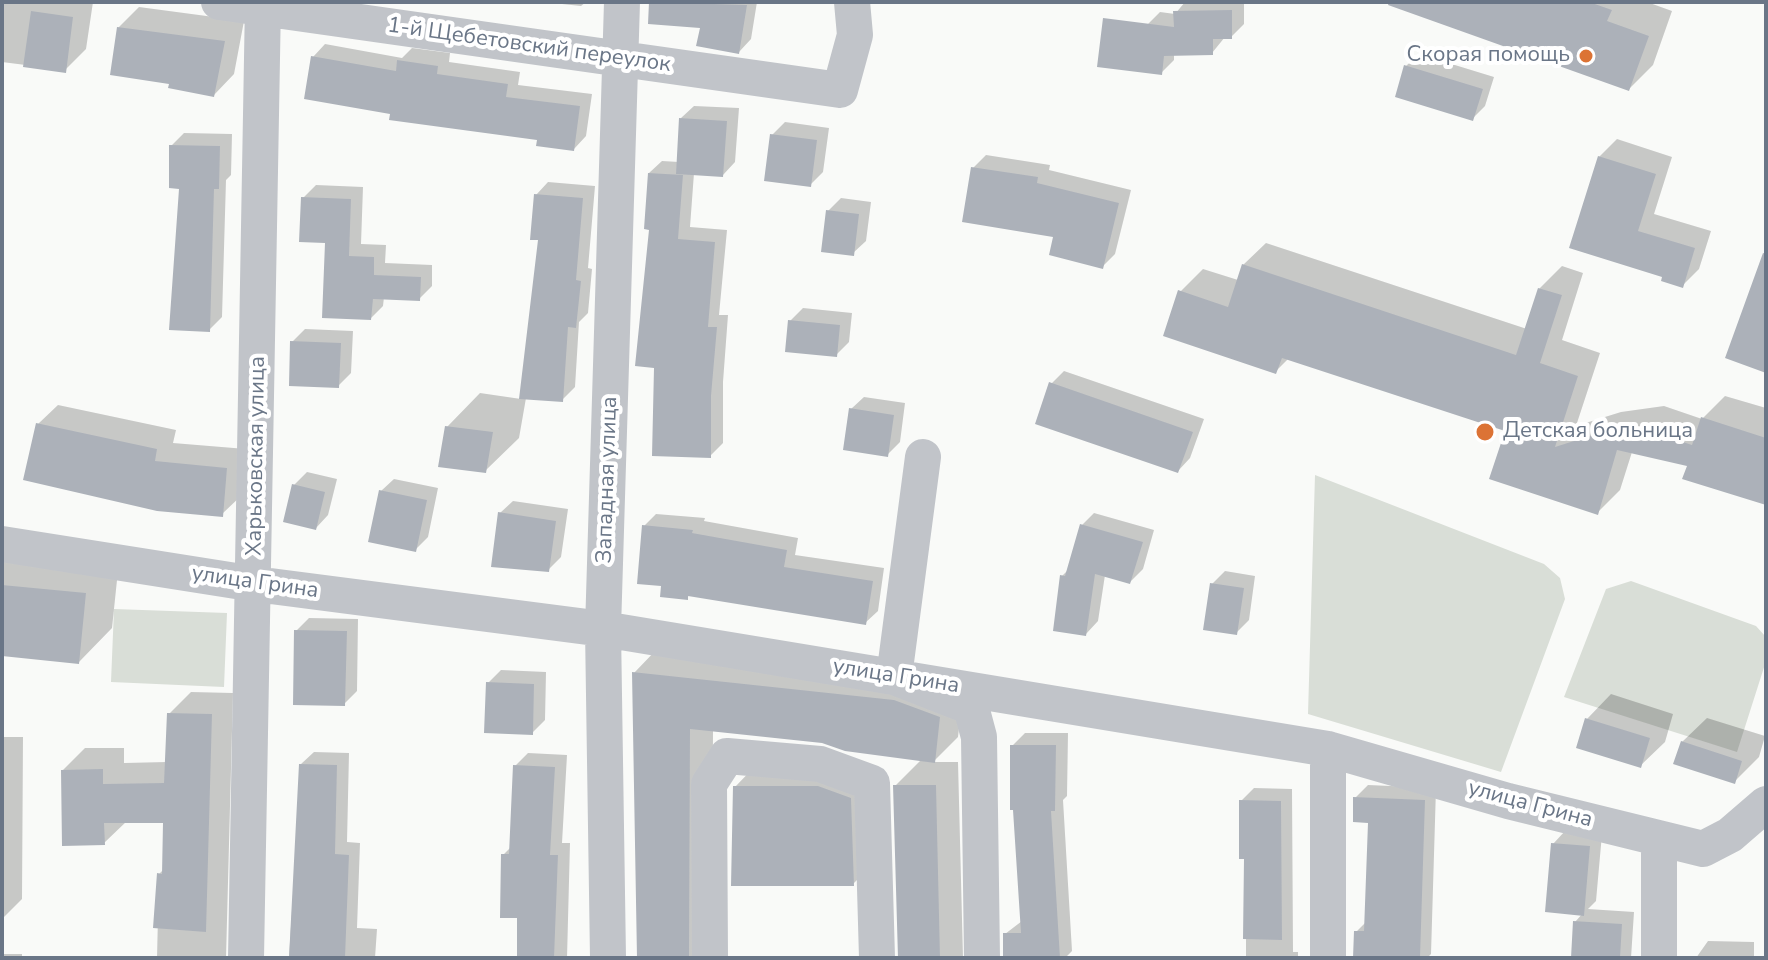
<!DOCTYPE html>
<meta charset="utf-8">
<style>
body{margin:0}
#map{position:relative;width:1768px;height:960px;overflow:hidden;background:#f9faf8;font-family:"Nunito Sans",sans-serif}
canvas{display:block}
.frame{position:absolute;inset:0;border:4px solid #6a7687;pointer-events:none}
</style>
<div id="map">
<canvas width="1768" height="960"></canvas>
<div class="frame"></div>
</div>
<script>
const ctx = document.querySelector('canvas').getContext('2d');
ctx.lineJoin = 'round';
function fillPath(path, color) {
  ctx.fillStyle = color;
  ctx.fill(path, 'evenodd');
}
function toPath(rows) {
  const path = new Path2D();
  for (const r of rows) {
    path.moveTo(r[0], r[1]);
    for (let i = 2; i < r.length; i += 2) path.lineTo(r[i], r[i + 1]);
  }
  return path;
}
function trace(path, color, width, dash) {
  ctx.strokeStyle = color;
  ctx.lineWidth = width;
  ctx.lineCap = dash ? 'butt' : 'round';
  ctx.setLineDash(dash || []);
  ctx.stroke(path);
}
function write(font, color, halo, rows, align = 'center') {
  ctx.font = font + ' "Nunito Sans",sans-serif';
  ctx.lineWidth = 8;
  ctx.setLineDash([]);
  ctx.textBaseline = 'middle';
  ctx.strokeStyle = halo;
  ctx.fillStyle = color;
  for (const [text, x, y, turn = 0] of rows) {
    ctx.save();
    ctx.translate(x, y);
    ctx.rotate((+turn || 0) * Math.PI / 180);
    ctx.textAlign = isNaN(turn) ? turn : align;
    if (halo) ctx.strokeText(text, 0, 0);
    ctx.fillText(text, 0, 0);
    ctx.restore();
  }
}
fillPath(toPath([
 [1315,475,1544,564,1560,578,1565,599,1501,772,1308,714],
 [1631,581,1756,626,1765,636,1766,661,1737,752,1564,697,1606,589],
 [114,609,227,613,224,687,111,682]
]), '#d9ded7');
fillPath(toPath([
 [2,2,93,2,86,49,65,70,2,62],
 [543,2,586,2,581,6],
 [651,2,757,2,751,39,739,52,702,26,650,22],
 [1185,2,1244,2,1244,24,1231,37,1225,37,1212,53,1174,54,1174,60,1161,73,1147,25,1160,12,1175,14],
 [1436,2,1647,2,1672,11,1653,65,1629,89],
 [139,7,244,21,234,74,214,95,171,82,118,28],
 [325,44,402,58,412,48,450,53,449,62,520,72,518,85,592,94,586,136,574,149,539,138,392,112,313,57],
 [1419,54,1494,77,1485,106,1472,119,1406,66],
 [694,106,739,108,735,162,723,175,694,173,690,227,727,230,719,315,728,315,723,382,723,443,710,456,656,366,649,173,662,161,679,162,681,118],
 [785,122,829,128,823,172,810,185,772,135],
 [184,133,232,134,231,175,226,180,222,317,209,330,171,146],
 [1617,139,1672,157,1654,214,1711,231,1699,269,1682,286,1665,276,1571,246,1599,157],
 [986,155,1050,165,1049,170,1131,190,1115,254,1103,266,1056,235,973,168],
 [548,182,595,186,588,268,592,269,588,313,579,322,575,387,562,400,526,398,519,438,485,471,447,427,480,393,521,399,540,239,536,195],
 [316,185,363,187,361,244,386,245,385,263,432,265,432,286,419,299,384,297,383,306,371,318,303,198],
 [841,198,871,202,866,241,853,253,828,211],
 [1266,243,1527,329,1539,289,1562,266,1583,273,1562,340,1600,353,1576,426,1621,412,1664,406,1702,419,1725,396,1766,408,1766,503,1690,465,1632,452,1620,490,1597,513,1507,430,1289,358,1276,371,1180,292,1203,269,1238,280,1243,265],
 [803,308,852,313,849,342,836,355,790,321],
 [305,329,353,331,351,373,338,386,292,342],
 [1064,371,1204,419,1190,458,1178,471,1051,384],
 [864,397,905,403,900,442,887,455,851,409],
 [58,405,176,430,173,443,246,449,242,495,222,514,38,424],
 [307,472,337,479,328,515,316,528,294,485],
 [394,479,438,488,428,537,415,550,381,491],
 [513,501,568,509,561,557,548,570,500,513],
 [1094,513,1154,530,1143,569,1130,582,1105,575,1098,621,1086,634,1062,576,1069,569,1082,525],
 [656,514,705,518,704,521,798,538,795,555,884,568,878,611,865,623,690,594,687,598,663,584,644,526],
 [2,549,119,561,112,628,79,662,2,654],
 [1225,571,1255,576,1249,620,1236,633,1212,584],
 [309,618,358,619,357,691,344,704,296,631],
 [658,648,963,693,958,737,933,762,958,762,963,958,900,958,895,786,922,759,822,741,713,730,712,933,717,958,639,958,634,673],
 [501,670,546,672,545,720,532,733,488,683],
 [191,692,233,693,226,958,157,958,159,874,164,869,165,821,127,821,104,843,63,770,85,748,124,748,124,763,167,762,169,714],
 [1611,694,1673,714,1665,742,1640,766,1587,719],
 [1707,718,1765,736,1759,757,1735,781,1682,742],
 [1025,733,1068,733,1067,796,1063,800,1072,951,1065,958,1003,958,1005,934,1022,921,1012,746],
 [2,737,23,737,22,899,2,919],
 [314,752,349,753,347,842,360,843,357,928,377,929,375,958,289,958,301,764],
 [528,753,567,755,562,843,570,843,567,958,519,958,519,916,503,855,512,846,515,766],
 [759,762,843,762,878,859,853,884,735,787],
 [1368,785,1436,788,1431,954,1427,958,1355,958,1356,932,1366,922,1370,821,1355,798],
 [1254,788,1292,789,1293,952,1298,952,1298,958,1246,958,1246,857,1241,801],
 [1565,831,1602,834,1596,901,1588,909,1634,912,1631,958,1573,958,1575,922,1583,913,1553,844],
 [1708,941,1754,942,1754,958,1696,958],
 [2,954,22,954,22,958,2,958]
]), '#0003');
fillPath(toPath([
 [649,2,747,5,739,54,696,46,700,28,648,24],
 [1389,2,1589,2,1612,10,1607,21,1649,36,1629,91,1388,5],
 [1232,10,1232,39,1213,39,1213,55,1164,56,1162,75,1097,67,1103,18,1174,27,1173,11],
 [31,11,73,17,66,73,23,67],
 [117,27,225,41,214,97,168,88,169,84,110,75],
 [311,56,396,71,397,60,438,66,437,74,508,84,506,97,580,106,574,151,536,146,537,140,389,120,390,114,304,99],
 [1404,65,1483,89,1473,121,1395,97],
 [679,118,727,121,723,177,676,174],
 [770,134,817,140,811,187,764,181],
 [169,145,220,146,219,189,214,189,210,332,169,330,179,189,169,188],
 [1598,156,1656,174,1638,231,1695,248,1683,288,1661,281,1662,277,1569,248],
 [971,167,1038,177,1037,183,1119,203,1103,269,1049,255,1053,237,962,222],
 [648,173,683,175,678,239,715,242,708,327,717,327,711,396,711,458,652,456,654,368,635,366,649,230,644,229],
 [534,194,583,198,576,280,581,281,576,328,568,327,563,402,519,399,538,240,530,240],
 [301,197,351,199,349,256,374,257,374,275,421,277,420,301,373,299,371,320,322,318,325,243,299,242],
 [826,210,859,214,854,256,821,252],
 [1763,253,1766,254,1766,373,1725,358],
 [1242,264,1516,355,1538,288,1562,295,1540,363,1578,376,1555,447,1596,434,1640,428,1692,445,1701,417,1766,438,1766,505,1682,479,1687,466,1617,450,1598,515,1489,479,1505,431,1282,358,1276,374,1163,336,1178,290,1228,307],
 [788,320,840,325,837,357,785,352],
 [290,341,341,343,339,388,289,386],
 [1049,382,1193,432,1178,473,1035,424],
 [849,408,894,415,888,457,843,450],
 [36,423,157,449,155,461,227,468,223,517,157,511,23,480],
 [445,426,493,432,486,473,438,467],
 [292,484,325,492,316,530,283,522],
 [379,490,427,500,416,552,368,542],
 [498,512,556,521,549,572,491,567],
 [1080,524,1143,542,1130,584,1095,574,1086,636,1053,631,1060,575,1065,576],
 [642,525,693,530,692,533,787,550,784,567,873,581,866,625,688,596,688,600,660,597,661,586,637,584],
 [1210,583,1244,588,1237,635,1203,630],
 [2,585,86,593,79,664,2,656],
 [294,630,347,631,345,706,293,705],
 [632,672,894,700,940,717,935,763,845,751,822,743,690,729,689,958,637,958],
 [486,682,534,684,533,735,484,733],
 [167,713,212,714,206,932,153,928,157,873,162,874,163,823,104,823,105,845,62,846,61,770,103,769,103,784,164,783],
 [1585,718,1650,738,1641,768,1576,748],
 [1681,741,1742,761,1735,784,1673,764],
 [1010,745,1056,745,1055,811,1051,811,1060,958,1003,958,1003,933,1021,933,1013,810,1010,810],
 [299,764,337,765,335,854,349,855,345,958,289,958],
 [513,765,555,767,550,855,558,855,554,958,517,958,517,918,500,918,501,854,509,854],
 [893,785,936,785,940,958,898,958],
 [733,786,818,786,851,798,854,886,731,886],
 [1353,797,1425,800,1420,958,1353,958,1354,931,1364,931,1368,823,1353,822],
 [1239,800,1281,801,1282,940,1243,939,1244,859,1239,859],
 [1551,843,1590,846,1584,916,1545,912],
 [1573,921,1622,924,1620,958,1571,958]
]), '#acb1b9');
trace(toPath([
 [219,2,840,90,855,35,852,2],
 [923,457,894,677,971,707,979,737,982,958],
 [2,544,255,584,603,629,1328,749,1508,801,1703,849,1730,835,1766,804],
 [1328,749,1328,958],
 [246,958,263,2],
 [608,958,603,629,622,2],
 [710,958,709,784,727,756,820,764,872,783,877,958],
 [1659,958,1659,839]
]), '#c1c4c9', 36);
for (const [x, y, r, color] of [
 [1586,56,8,"#dc7335"],
 [1485,432,10,"#dc7335"]
]) {
  const dot = new Path2D();
  dot.arc(x, y, r, 0, 2 * Math.PI);
  ctx.fillStyle = color;
  ctx.fill(dot);
  trace(dot, '#fff', 3);
}
write('22px', '#6a7687', '#fff', [
 ["1-й Щебетовский переулок",529,46,8],
 ["Харьковская улица",257,456,-89],
 ["Западная улица",608,480,-88],
 ["улица Грина",255,583,8],
 ["улица Грина",896,677,9],
 ["улица Грина",1530,805,15]
]);
write('22px', '#6a7687', '#fff', [
 ["Скорая помощь",1570,56],
 ["Детская больница",1503,432,"left"]
], 'right');
</script>
